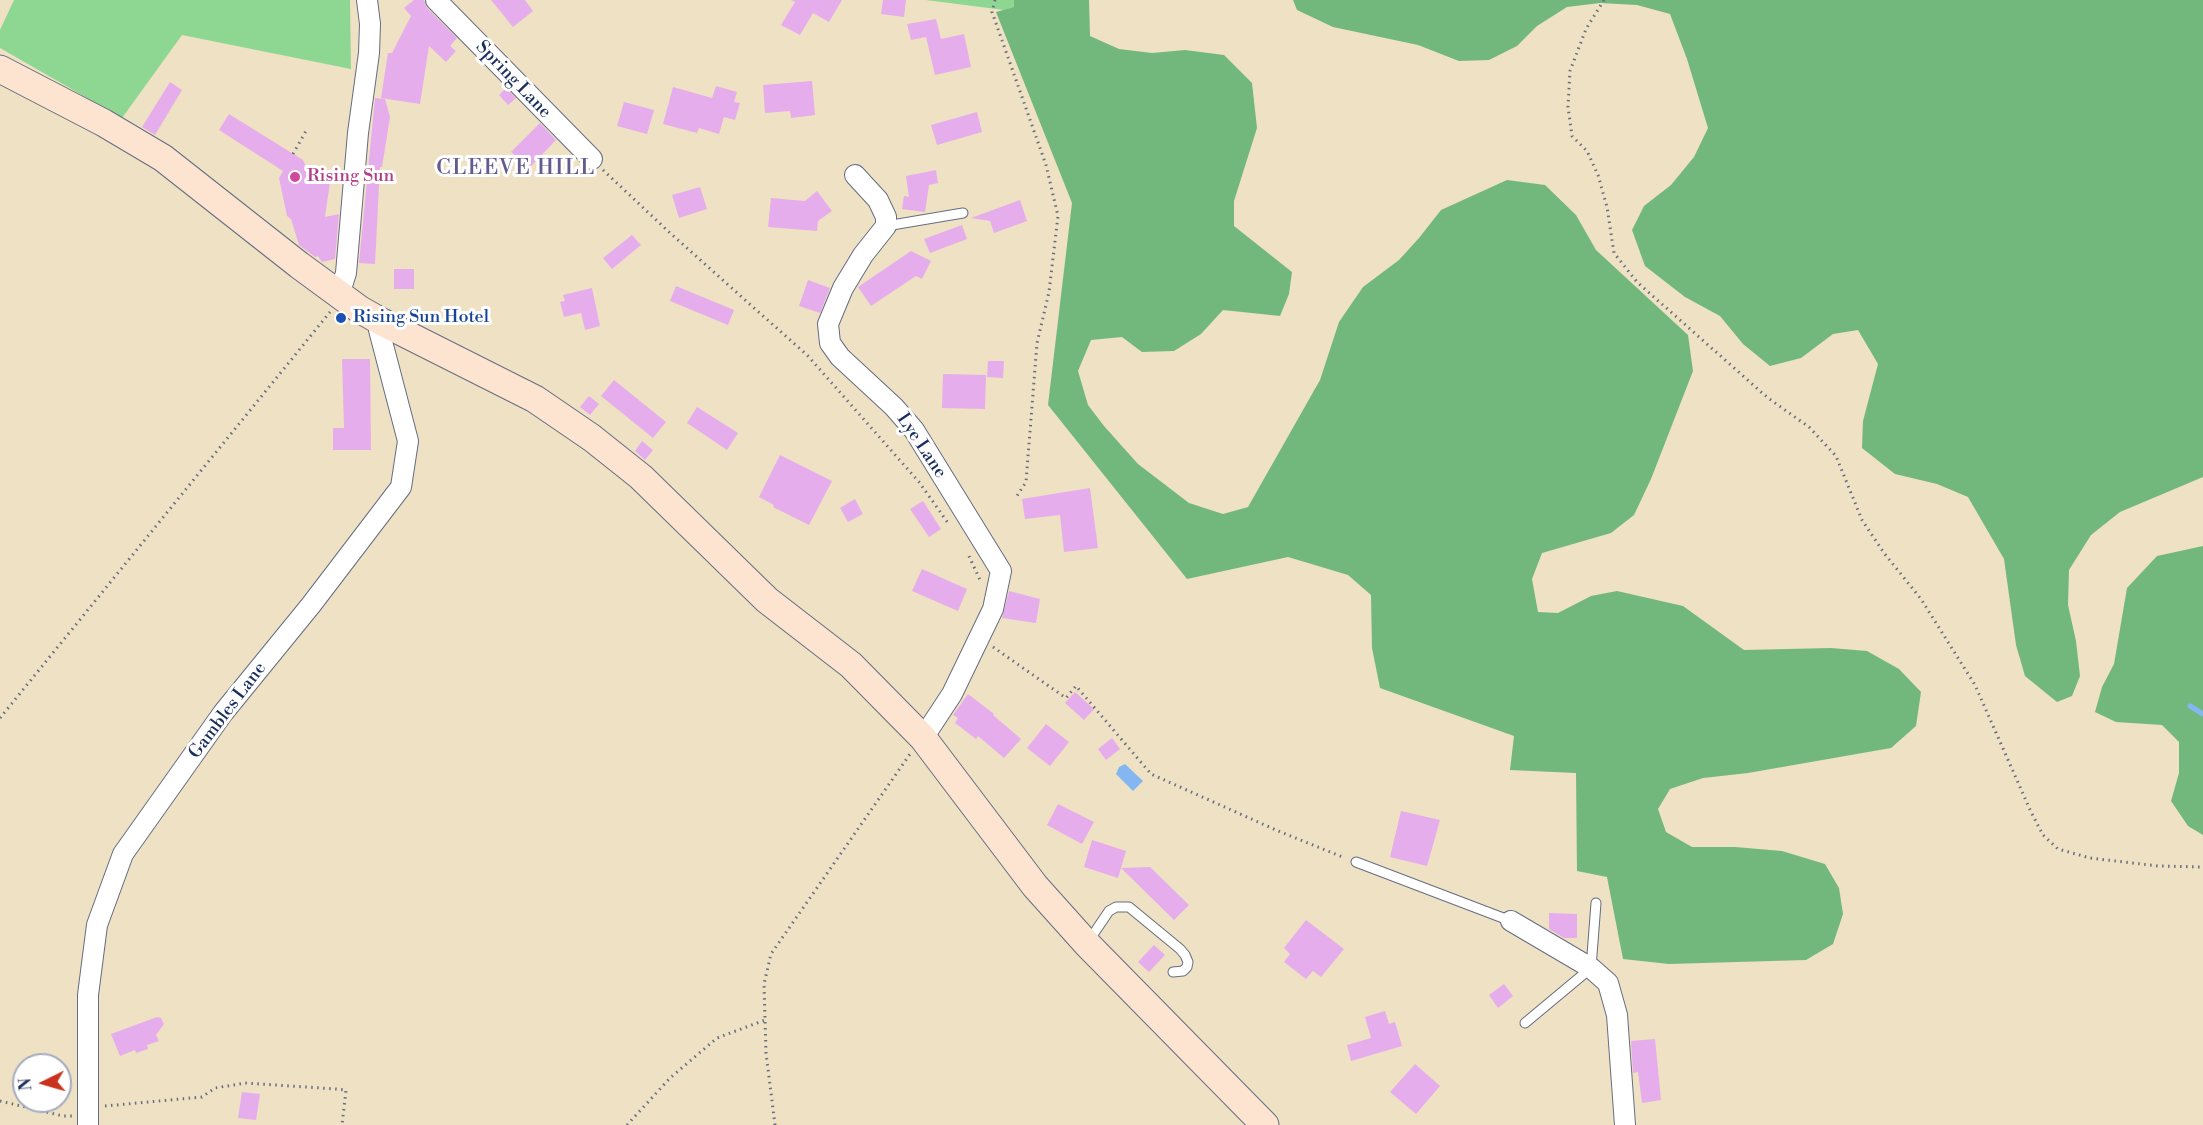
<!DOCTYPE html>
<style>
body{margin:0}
#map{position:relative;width:2203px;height:1125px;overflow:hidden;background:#efe1c3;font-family:"Libre Bodoni",serif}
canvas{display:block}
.north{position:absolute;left:12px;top:1053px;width:60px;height:60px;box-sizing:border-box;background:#fff;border:2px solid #a4acbf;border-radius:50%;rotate:265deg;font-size:16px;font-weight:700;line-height:24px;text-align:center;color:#1b2f5e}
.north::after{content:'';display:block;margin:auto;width:21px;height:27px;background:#c8321e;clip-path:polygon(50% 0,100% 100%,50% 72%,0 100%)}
</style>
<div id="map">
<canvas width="2203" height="1125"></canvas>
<div class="north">N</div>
</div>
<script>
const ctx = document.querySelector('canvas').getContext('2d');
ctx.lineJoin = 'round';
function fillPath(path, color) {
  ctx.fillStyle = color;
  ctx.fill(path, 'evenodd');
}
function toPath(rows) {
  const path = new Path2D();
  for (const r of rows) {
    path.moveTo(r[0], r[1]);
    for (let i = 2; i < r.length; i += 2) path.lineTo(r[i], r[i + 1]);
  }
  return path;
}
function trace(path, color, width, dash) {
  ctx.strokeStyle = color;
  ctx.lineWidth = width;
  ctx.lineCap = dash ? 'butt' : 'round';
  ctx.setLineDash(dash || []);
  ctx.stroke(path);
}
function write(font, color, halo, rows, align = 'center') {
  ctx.font = font + ' "Libre Bodoni",serif';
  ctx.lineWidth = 6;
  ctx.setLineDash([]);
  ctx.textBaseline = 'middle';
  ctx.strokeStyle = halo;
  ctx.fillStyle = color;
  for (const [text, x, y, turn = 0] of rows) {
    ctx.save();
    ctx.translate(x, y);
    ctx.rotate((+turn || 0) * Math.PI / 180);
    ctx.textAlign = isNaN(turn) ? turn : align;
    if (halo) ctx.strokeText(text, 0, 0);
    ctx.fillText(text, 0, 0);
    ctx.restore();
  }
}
fillPath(toPath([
 [14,0,350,0,351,69,182,35,122,118,0,48,0,30],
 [926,0,1014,0,1014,7,1004,10]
]), '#8ed793');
fillPath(toPath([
 [1014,0,1089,0,1090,36,1119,49,1152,53,1185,50,1224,55,1252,83,1257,128,1234,201,1234,226,1292,272,1289,294,1280,316,1223,310,1201,334,1174,351,1142,352,1122,337,1091,340,1078,371,1088,405,1104,426,1138,464,1189,503,1223,514,1248,507,1320,380,1339,322,1363,287,1399,260,1419,238,1441,210,1507,180,1545,185,1576,215,1596,250,1688,335,1693,371,1651,479,1634,515,1611,533,1542,553,1532,579,1538,612,1558,613,1591,596,1617,591,1683,606,1744,650,1831,648,1867,651,1899,669,1921,692,1916,726,1891,748,1748,773,1703,778,1670,789,1658,809,1666,832,1692,847,1735,847,1782,851,1825,864,1839,888,1843,914,1833,944,1806,960,1669,964,1623,959,1607,877,1577,871,1576,773,1510,770,1514,736,1380,688,1372,648,1371,595,1348,575,1288,557,1187,579,1048,405,1072,203,996,12,1014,7],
 [1293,0,2203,0,2203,477,2120,512,2091,535,2069,570,2068,605,2076,641,2080,676,2072,696,2057,702,2025,676,2016,645,2004,559,1968,497,1937,484,1895,474,1862,448,1863,421,1878,364,1858,330,1833,334,1801,358,1770,366,1743,344,1720,316,1685,297,1645,266,1632,230,1644,206,1671,185,1694,157,1708,128,1687,59,1670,14,1637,5,1600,3,1567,7,1537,26,1517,46,1489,60,1459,61,1418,45,1333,27,1297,10],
 [2203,546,2203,835,2188,826,2171,801,2179,773,2179,742,2162,725,2116,722,2095,712,2102,687,2114,664,2127,588,2157,556]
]), '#72b87d');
fillPath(toPath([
 [1125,764,1143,781,1133,791,1116,774,1119,767]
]), '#84b7f1');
trace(toPath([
 [2190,706,2203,714]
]), '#84b7f1', 5);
fillPath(toPath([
 [414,0,424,0,427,8,457,38,450,46,456,51,446,62,429,46,420,104,381,98,388,53,392,53,411,16,404,8],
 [491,0,525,0,533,11,513,27],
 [791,0,842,0,829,22,813,13,800,35,781,25,795,2],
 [883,0,906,0,904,17,881,14],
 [936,19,941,39,964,34,971,67,935,75,926,37,911,40,907,24],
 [812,81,815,115,791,118,790,111,765,113,763,85],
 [170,82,182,90,155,135,142,127],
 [716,86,737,92,734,102,740,103,735,120,724,117,719,134,699,128,697,133,663,124,673,87,712,98],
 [506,88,516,98,508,105,499,95],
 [375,98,385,99,390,117,382,167,380,167,375,264,359,263],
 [624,102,654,110,647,134,617,126],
 [977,112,982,132,937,145,931,125],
 [229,114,303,160,308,171,331,175,325,217,339,214,335,259,322,262,318,256,315,257,299,245,291,219,287,216,279,178,283,171,219,130],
 [540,123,556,140,530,167,511,152],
 [936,170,938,183,929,185,925,212,902,209,904,196,909,197,906,176],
 [700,187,707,209,679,218,672,195],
 [817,191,832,211,818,221,817,231,768,227,771,198,805,201],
 [1020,200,1027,221,994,233,990,221,971,218],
 [962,225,967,239,930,253,924,239],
 [632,235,641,245,612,269,603,258],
 [911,251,931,261,922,279,916,276,871,306,858,287],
 [394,269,414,269,414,289,394,289],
 [808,280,830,288,820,313,799,306],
 [676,286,734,310,728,325,670,301],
 [592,288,600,326,585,330,581,313,564,317,560,302,565,301,563,295],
 [342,359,370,359,371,450,333,450,333,428,344,428],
 [988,361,1004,361,1003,378,987,377],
 [943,374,986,375,985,409,942,408],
 [614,380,666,422,653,438,601,396],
 [589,396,599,404,590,415,580,407],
 [697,407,738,433,727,450,687,423],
 [642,441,653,450,645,460,635,451],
 [780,455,832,481,809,525,773,507,774,505,759,497],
 [1090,488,1098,548,1064,552,1060,515,1025,519,1022,499],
 [855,499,863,514,848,522,840,508],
 [923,501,941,529,929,537,910,509],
 [922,569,967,589,958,611,912,591],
 [1009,591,1040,599,1036,623,1002,618],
 [1075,692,1094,709,1084,720,1065,703],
 [968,694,994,714,993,715,1021,739,1004,758,978,736,976,739,955,723,958,718,953,715],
 [1046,724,1069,742,1050,766,1027,748],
 [1112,738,1120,749,1106,760,1098,749],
 [1058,804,1094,822,1082,844,1047,825],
 [1401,811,1440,820,1427,866,1390,857],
 [1092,840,1126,851,1121,868,1150,867,1189,905,1174,920,1121,868,1118,878,1084,867],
 [1549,913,1577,914,1577,938,1564,938,1549,929],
 [1306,920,1344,949,1321,977,1313,971,1306,979,1284,962,1290,954,1284,948],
 [1154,945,1165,955,1149,972,1138,962],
 [1504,984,1513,996,1498,1008,1489,995],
 [1385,1011,1389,1024,1395,1022,1402,1046,1351,1061,1347,1045,1371,1038,1365,1017],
 [157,1017,161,1018,164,1024,156,1035,159,1041,147,1045,148,1049,136,1053,135,1050,120,1056,111,1034],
 [1655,1039,1661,1100,1642,1103,1638,1072,1633,1073,1631,1041],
 [1415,1064,1440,1086,1416,1114,1390,1092],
 [242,1092,260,1094,256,1120,238,1118]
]), '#e6adec');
const lane = toPath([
 [886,226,963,213],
 [1356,862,1511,921],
 [1088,942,1109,911,1116,907,1129,907,1180,949,1185,955,1188,962,1187,967,1183,971,1173,972],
 [1525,1023,1591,968,1596,903]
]);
const street = toPath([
 [436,0,592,159],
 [855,175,878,200,886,217,886,226,863,255,843,288,828,324,830,343,840,357,894,407,914,430,1001,571,993,609,952,694,923,738],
 [339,295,346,273,358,133,369,53,370,24,367,0],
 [1511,921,1591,968,1608,983,1617,1015,1625,1125],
 [88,1125,88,995,97,925,123,854,223,713,311,605,401,487,408,441,379,330,382,322]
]);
const secondary = toPath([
 [0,69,104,123,163,158,299,265,359,309,382,322,535,399,592,438,641,477,767,600,851,665,923,738,1035,886,1087,944,1265,1125]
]);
trace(lane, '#656d81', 11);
trace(street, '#656d81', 22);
trace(secondary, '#656d81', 29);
trace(toPath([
 [995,0,992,12,1046,165,1058,216,1049,292,1037,343,1026,482,1015,499],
 [1604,0,1586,29,1570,71,1568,107,1572,136,1587,151,1598,175,1607,207,1614,253,1637,282,1768,398,1809,427,1836,456,1862,520,1884,553,1921,599,1975,685,2031,812,2043,835,2058,849,2090,858,2158,866,2203,867],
 [293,154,306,131],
 [603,170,669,232,808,356,919,482,948,523],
 [969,556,980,580],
 [993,647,1066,698,1076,686,1151,774,1276,830,1345,858],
 [0,718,330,312],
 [0,1101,63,1116,72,1116],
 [105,1106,202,1097,215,1088,245,1083,336,1089,346,1090,342,1125],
 [627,1125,670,1078,717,1038,765,1020],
 [775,1125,766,1053,764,984,771,954,910,754]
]), '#656d81', 3, [1.5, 4.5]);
trace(lane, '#fff', 9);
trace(street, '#fff', 20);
trace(secondary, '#fde4d1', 27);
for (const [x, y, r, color] of [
 [295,177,6,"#d1479c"],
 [341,318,6,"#1a4fb4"]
]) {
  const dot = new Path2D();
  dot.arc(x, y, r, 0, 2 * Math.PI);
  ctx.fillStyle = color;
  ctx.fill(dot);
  trace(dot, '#fff', 2);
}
write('18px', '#1b2f5e', '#fff', [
 ["Spring Lane",513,80,46],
 ["Lye Lane",921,446,56],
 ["Gambles Lane",228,711,-53]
]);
write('18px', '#b23c85', '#fff', [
 ["Rising Sun",307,177]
], 'left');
write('18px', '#164399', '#fff', [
 ["Rising Sun Hotel",353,318]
], 'left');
ctx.letterSpacing = '1.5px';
write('21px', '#625b90', '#fff', [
 ["CLEEVE HILL",516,169]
]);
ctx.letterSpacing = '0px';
</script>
